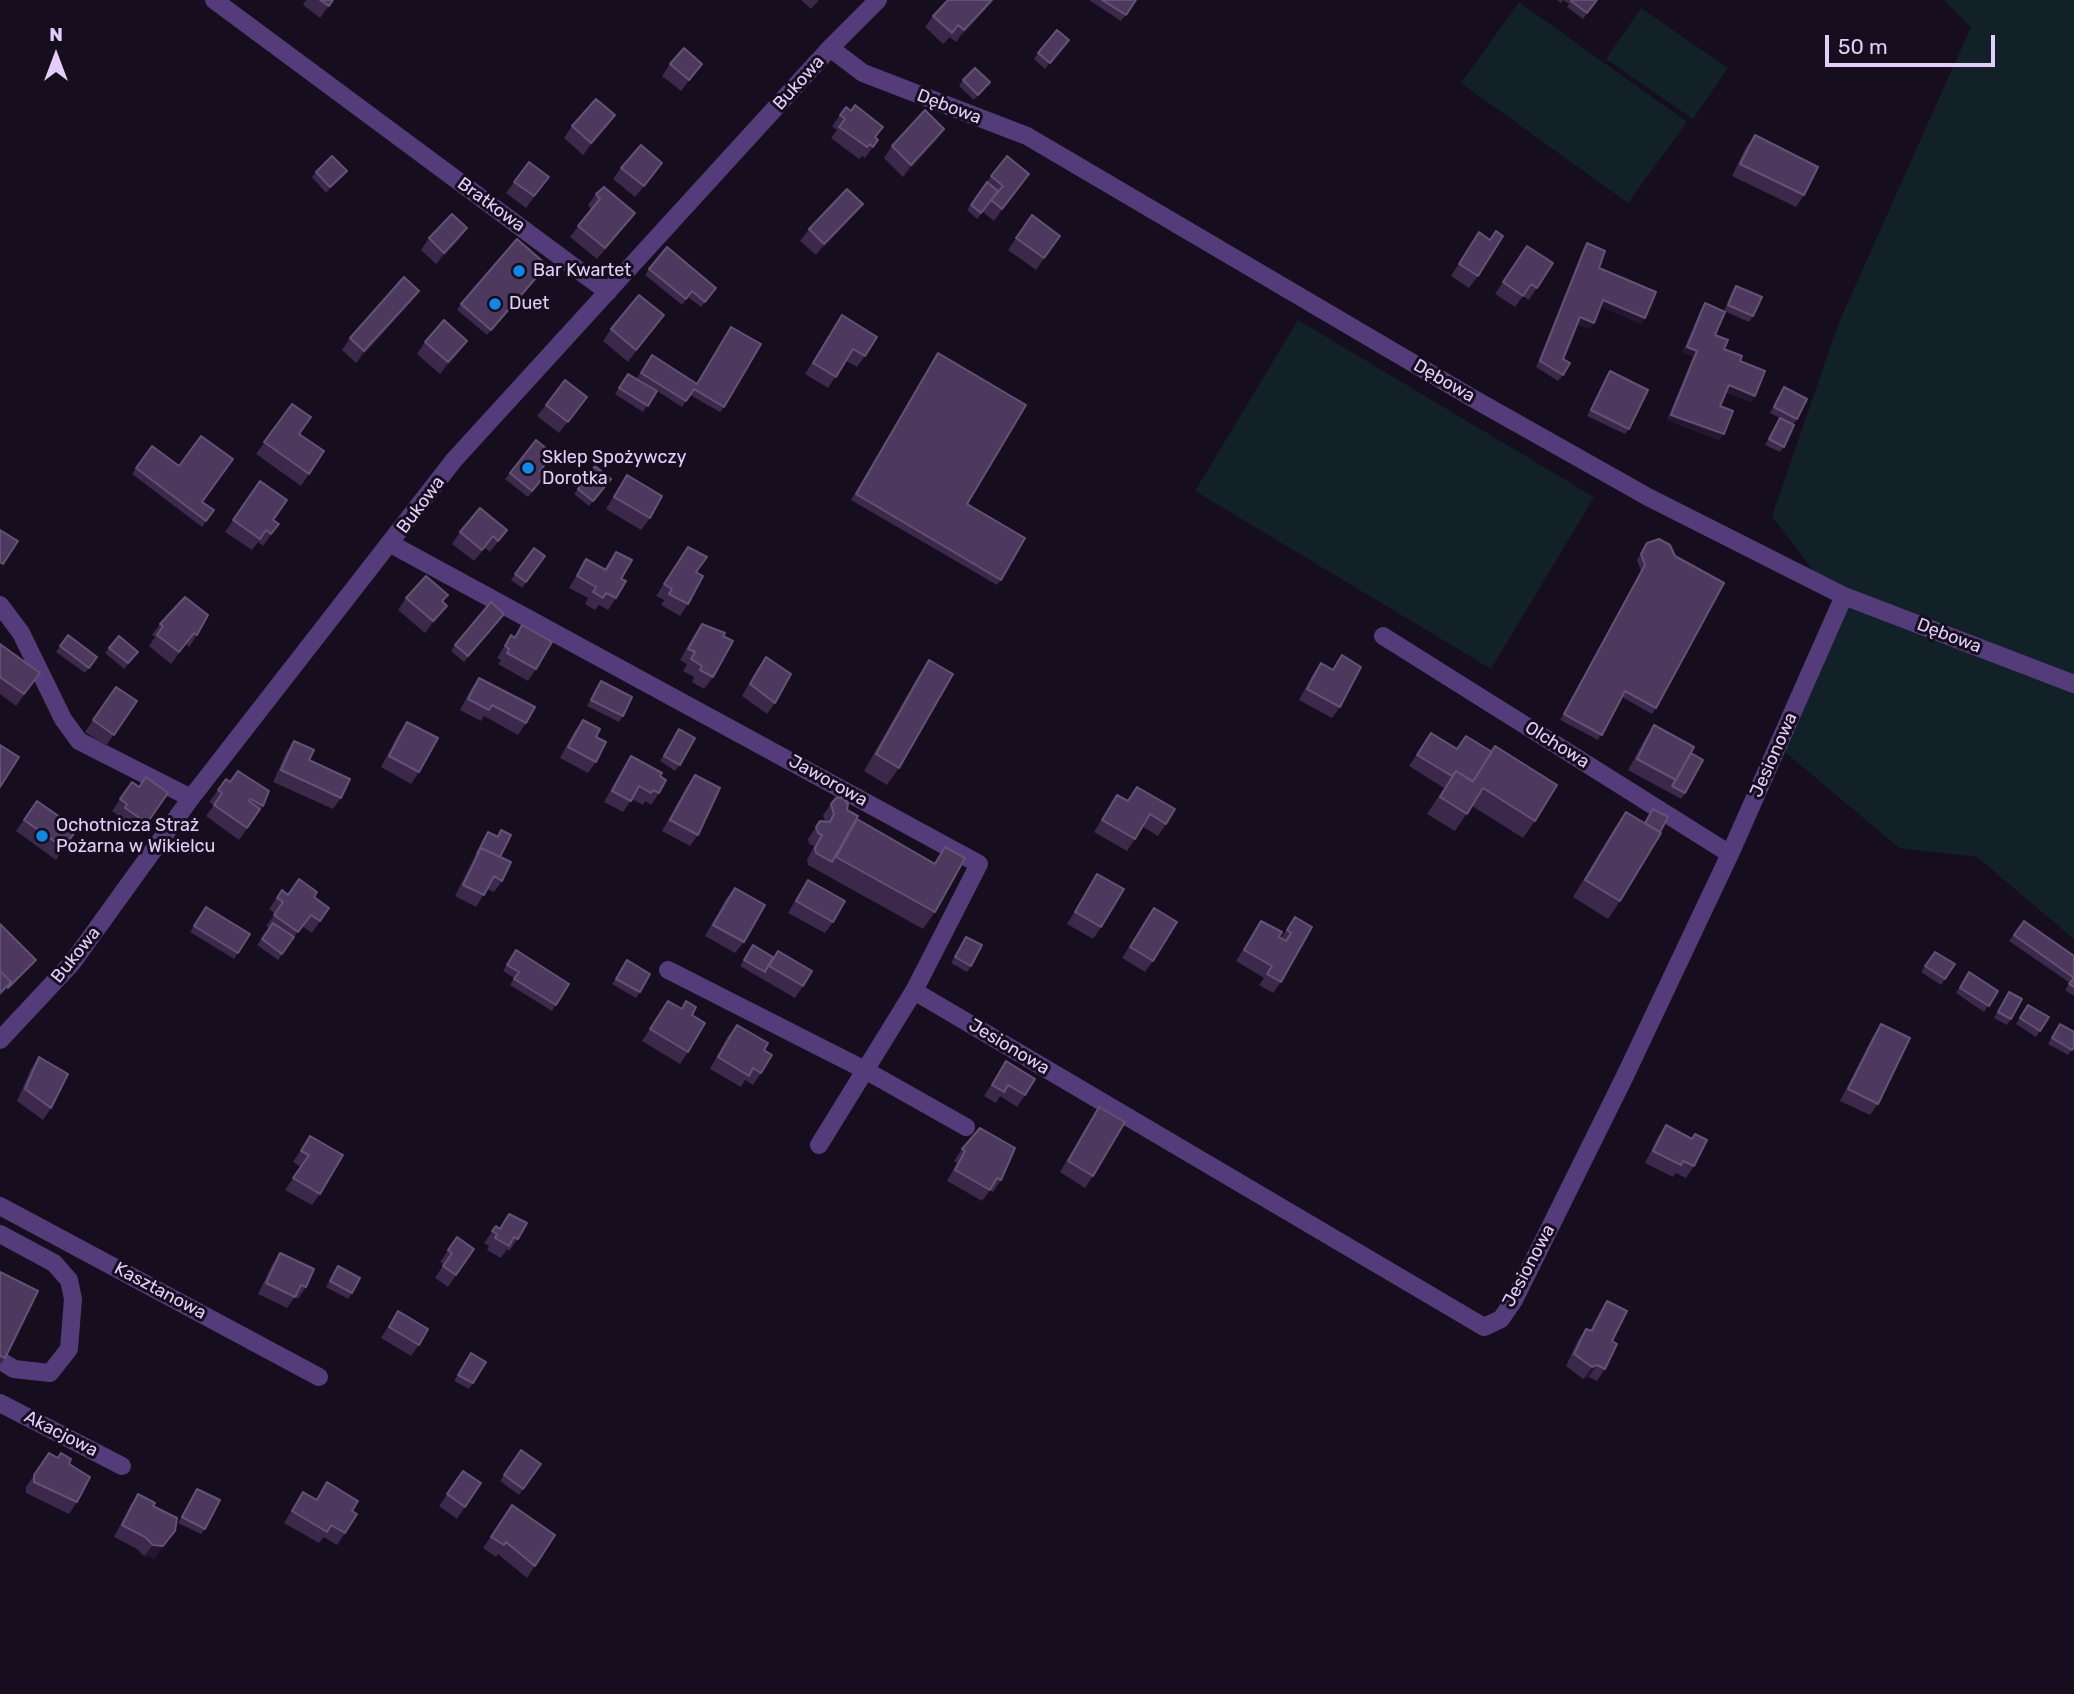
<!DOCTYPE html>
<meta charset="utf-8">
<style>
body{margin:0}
#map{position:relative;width:2074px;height:1694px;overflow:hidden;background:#160e1e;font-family:Rubik,sans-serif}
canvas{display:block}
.north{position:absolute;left:21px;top:21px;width:70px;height:70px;-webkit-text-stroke:5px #160e1e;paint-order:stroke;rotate:0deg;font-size:19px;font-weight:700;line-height:28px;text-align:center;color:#e3cefb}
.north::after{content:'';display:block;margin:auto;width:24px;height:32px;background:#e3cefb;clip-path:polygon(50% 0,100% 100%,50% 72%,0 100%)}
.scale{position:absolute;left:1825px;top:35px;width:170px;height:32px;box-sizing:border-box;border:4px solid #e3cefb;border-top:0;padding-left:9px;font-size:21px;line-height:24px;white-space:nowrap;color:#e3cefb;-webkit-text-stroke:5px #160e1e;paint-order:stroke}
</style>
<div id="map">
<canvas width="2074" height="1694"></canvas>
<div class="north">N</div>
<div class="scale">50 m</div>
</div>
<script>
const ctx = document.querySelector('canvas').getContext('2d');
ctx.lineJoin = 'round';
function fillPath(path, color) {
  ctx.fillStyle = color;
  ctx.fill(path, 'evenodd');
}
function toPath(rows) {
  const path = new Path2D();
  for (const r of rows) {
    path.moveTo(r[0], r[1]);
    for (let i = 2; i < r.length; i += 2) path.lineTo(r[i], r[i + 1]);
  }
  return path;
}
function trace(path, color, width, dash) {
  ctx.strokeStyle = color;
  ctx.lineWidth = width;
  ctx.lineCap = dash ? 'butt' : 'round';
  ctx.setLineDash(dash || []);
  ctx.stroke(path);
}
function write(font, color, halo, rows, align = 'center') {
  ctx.font = font + ' Rubik,sans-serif';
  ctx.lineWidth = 6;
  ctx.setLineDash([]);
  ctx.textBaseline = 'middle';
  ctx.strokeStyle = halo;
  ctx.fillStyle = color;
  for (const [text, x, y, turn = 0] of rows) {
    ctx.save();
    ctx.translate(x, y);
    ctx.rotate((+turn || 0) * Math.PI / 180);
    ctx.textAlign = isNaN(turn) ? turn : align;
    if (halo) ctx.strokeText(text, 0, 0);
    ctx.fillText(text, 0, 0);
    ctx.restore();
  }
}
fillPath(toPath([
 [1944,0,2074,0,2074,939,1977,857,1899,848,1785,752,1843,610,1772,516,1839,322,1971,27],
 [1519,2,1687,122,1628,203,1461,83],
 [1641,8,1728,68,1693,119,1606,59],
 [1298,320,1594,497,1491,669,1195,491]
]), '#112127');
trace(toPath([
 [214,0,608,292],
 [830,48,863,73,1027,136,1474,399,1648,497,1844,596,2074,684],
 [391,544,979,864,914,991,819,1145],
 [0,605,21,633,63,719,79,741,191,798],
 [1383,636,1730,854],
 [668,970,865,1070,966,1127],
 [914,991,1484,1327,1501,1319,1514,1300,1625,1076,1730,854,1844,596],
 [0,1040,72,963,191,798,454,460,830,48,878,0],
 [0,1206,319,1377],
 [0,1234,54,1263,69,1280,73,1299,69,1349,50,1373,14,1369,1,1361],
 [0,1403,122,1466]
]), '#533c79', 18);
fillPath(toPath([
 [306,0,333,0,320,18,303,5],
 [801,0,819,0,811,9],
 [992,0,984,11,956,42,950,37,943,44,925,27,933,16],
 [1089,0,1136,0,1121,21],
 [1557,0,1597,0,1583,19,1567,7,1569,4,1563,0,1561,3],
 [1069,40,1045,69,1034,59,1038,53],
 [670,64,694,75,681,91,662,76],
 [963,80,990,82,974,100,959,86],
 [615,115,607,127,583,155,564,138,572,126],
 [840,115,878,140,865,158,862,156,859,159,831,138,837,130,832,126],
 [944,129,936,141,903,177,884,158,892,146],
 [1755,135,1804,195,1796,207,1732,176,1746,147],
 [529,162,549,177,526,208,506,193],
 [621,168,654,175,635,197,613,179],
 [316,172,342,177,326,193,312,177],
 [991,176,1021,186,994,221,983,212,977,219,967,210],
 [596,194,635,213,626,224,597,259,570,237,591,210,588,205],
 [854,215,816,255,800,241,809,229],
 [1032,215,1060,236,1036,270,1008,250],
 [1479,232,1490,239,1478,276,1469,288,1451,276],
 [429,238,459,240,436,264,421,250],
 [1587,243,1599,268,1641,324,1601,306,1594,323,1590,329,1577,324,1563,359,1563,375,1558,381,1536,367,1583,249],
 [1527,246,1553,263,1529,300,1523,296,1515,307,1495,294],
 [547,265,487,335,457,310,461,304],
 [649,269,712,294,701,307,688,297,682,305,645,275],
 [1736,286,1753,316,1749,322,1724,311,1732,292],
 [411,302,356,363,342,350,350,338],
 [1705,303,1715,335,1724,349,1740,361,1755,396,1751,402,1726,392,1720,406,1724,434,1719,440,1667,420,1693,357,1683,352,1701,309],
 [842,315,865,356,857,367,846,361,828,388,805,374],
 [656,327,628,362,603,341,611,329],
 [731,327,724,407,720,412,690,395,682,407,637,378,652,355,697,384],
 [425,342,459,352,440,374,417,354],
 [938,353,967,504,1001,580,997,585,851,500],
 [1610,371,1629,429,1625,434,1587,416,1606,377],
 [628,374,657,391,643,412,615,394],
 [1784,387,1797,419,1793,425,1770,413],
 [587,397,559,433,537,416,546,405],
 [292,404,299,434,324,451,301,486,256,454],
 [1780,418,1784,447,1780,452,1765,445],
 [152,446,202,502,214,510,202,527,132,474],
 [595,466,611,479,589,506,574,494],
 [540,471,545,475,528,497,505,479,510,473],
 [627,475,650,518,641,530,606,509],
 [260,481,273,520,279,524,263,546,258,542,252,550,225,532],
 [507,530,490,552,485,548,474,561,452,544,460,532],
 [1647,543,1656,708,1652,714,1622,697,1598,740,1560,720,1641,571,1637,560],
 [688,547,688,604,680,616,661,605,664,600,656,596],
 [534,548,545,556,522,588,511,580],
 [616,552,621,579,616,598,608,610,599,605,595,610,585,604,588,598,569,588,586,559,604,569],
 [448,595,443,602,439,617,425,633,398,610,406,598],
 [185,597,197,635,189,647,186,644,171,664,149,646,155,637,152,635,160,624],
 [504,614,464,662,451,651,455,645],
 [702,624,723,636,713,677,704,689,692,682,694,677,683,671,687,664,680,660,694,635],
 [522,625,536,669,528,681,498,664,501,660,497,658,511,635,514,637],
 [68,635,97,657,85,673,56,652],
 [0,644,40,673,16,706,0,694],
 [109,648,138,652,124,669,105,653],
 [1342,655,1340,707,1332,718,1299,700,1313,674,1321,663,1332,669],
 [766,657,775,703,767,714,742,696,757,669],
 [929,660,899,768,887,785,864,771,917,678],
 [479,678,526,723,518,735,484,716,481,721,460,710,471,689],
 [601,681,623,716,619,722,587,706],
 [116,687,137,701,106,746,85,732],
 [583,720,596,737,596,762,588,773,560,758,574,732],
 [407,722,419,772,411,784,381,767,399,733],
 [1654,725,1691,753,1685,793,1681,799,1628,770,1646,737],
 [679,729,680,765,675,771,660,761],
 [1431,733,1456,749,1466,736,1535,821,1523,838,1472,806,1455,831,1427,814,1444,788,1409,766],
 [294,741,341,798,333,809,273,782,286,753],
 [631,756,660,776,659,793,651,805,645,801,643,805,632,799,623,812,604,802,623,768],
 [695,775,698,835,690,846,662,831,687,786],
 [226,779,263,806,239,840,206,816,214,805,209,802],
 [132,782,139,787,168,793,139,835,117,819,119,816,112,811],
 [1137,787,1166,824,1158,836,1143,827,1127,851,1094,832,1117,795,1127,801],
 [37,801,77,829,56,860,16,831],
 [831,804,847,810,853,825,934,863,945,847,935,912,923,929,808,865,807,860,814,846,809,844,808,839,820,821,825,821,823,815],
 [1653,809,1620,901,1608,919,1573,897,1614,829,1626,812,1644,823],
 [501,830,500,857,502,881,494,892,487,889,476,907,455,896,484,838,488,832,497,836],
 [1097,874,1101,927,1093,939,1067,924],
 [808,880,833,922,825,933,788,913,800,892],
 [735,888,744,942,735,953,705,936,726,899],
 [282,890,288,895,314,897,329,908,312,933,302,926,278,960,257,945,269,928,266,926,275,914,269,909],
 [206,907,238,953,234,959,190,932],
 [1154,908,1153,961,1145,972,1122,958],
 [1295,917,1281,982,1273,993,1259,985,1264,978,1236,961,1261,921,1281,938],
 [2024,921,2074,956,2074,996,2065,990,2070,983,2009,941],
 [966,937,971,966,967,972,951,963],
 [753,945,773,957,778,951,803,986,795,998,740,966],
 [516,950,569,984,552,1011,510,985,514,978,503,971],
 [1935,952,1955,964,1941,985,1921,972],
 [627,960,640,992,636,998,612,984],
 [1969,972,1998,991,1984,1012,1956,993],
 [2009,992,2011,1019,2007,1025,1994,1018],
 [668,1001,681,1008,686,1001,692,1015,688,1052,680,1064,642,1041],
 [2028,1005,2049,1017,2036,1037,2016,1024],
 [1881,1024,1878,1104,1870,1115,1840,1101,1873,1036],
 [2060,1024,2074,1047,2068,1055,2048,1044],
 [737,1025,764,1050,761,1073,753,1085,745,1080,741,1087,710,1069,728,1036],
 [39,1057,51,1108,43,1120,17,1101,31,1069],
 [1006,1061,1025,1095,1017,1107,1000,1096,996,1103,984,1096],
 [1099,1107,1093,1176,1085,1188,1060,1172,1091,1119],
 [1666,1125,1692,1138,1695,1134,1694,1166,1686,1178,1676,1173,1673,1177,1645,1163,1658,1137],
 [310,1136,320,1194,312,1205,285,1190,301,1167,293,1162],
 [962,1149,1001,1180,993,1192,990,1190,982,1201,947,1181,957,1163,954,1161],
 [509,1214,518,1239,509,1251,507,1249,501,1258,487,1250,489,1246,484,1243,496,1226,499,1228],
 [457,1237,474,1249,448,1287,435,1278,444,1264,440,1262],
 [280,1253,306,1287,298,1299,295,1297,287,1308,258,1294,272,1265],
 [338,1266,352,1293,348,1299,326,1287],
 [0,1272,5,1358,0,1365],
 [1607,1301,1612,1341,1605,1369,1597,1381,1589,1377,1583,1379,1566,1366,1578,1340,1586,1329,1590,1330,1599,1313],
 [398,1311,419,1345,411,1356,381,1338],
 [471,1353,473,1383,469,1389,454,1381],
 [521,1450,541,1464,519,1495,500,1481],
 [49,1453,58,1458,61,1453,69,1464,77,1502,69,1514,26,1493,26,1487],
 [463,1471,481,1483,457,1519,439,1506],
 [327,1482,352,1511,345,1533,337,1545,324,1537,319,1543,284,1523,303,1492,316,1499],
 [197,1489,205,1529,201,1534,178,1523],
 [138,1494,153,1506,155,1558,144,1556,137,1549,114,1537,130,1506],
 [512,1505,555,1535,527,1578,498,1554,496,1557,483,1548]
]), '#3b284a');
fillPath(toPath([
 [992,0,984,11,956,42,964,30],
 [702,64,694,75,681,91,689,80],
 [615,115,607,127,583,155,591,143],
 [944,129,936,141,903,177,911,165],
 [662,163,654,175,635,197,644,186],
 [347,171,342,177,326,193,330,187],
 [1029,174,1021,186,994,221,1002,209],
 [863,204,854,215,816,255,824,244],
 [467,228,459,240,436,264,444,253],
 [419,291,411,302,356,363,364,351],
 [1603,300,1645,318,1641,324,1599,306],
 [664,315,656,327,628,362,636,350],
 [1580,317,1594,323,1590,329,1576,323],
 [467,341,459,352,440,374,448,362],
 [1687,347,1697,351,1693,357,1683,352],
 [1729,385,1755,396,1751,402,1725,391],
 [1671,415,1724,434,1719,440,1667,420],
 [447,606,439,617,425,633,433,621],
 [36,960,32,965,4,994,8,988],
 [11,982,3,994,0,997,0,993],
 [1597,1365,1589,1377,1583,1379,1592,1367],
 [175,1531,155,1558,144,1556,153,1545]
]), '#241631');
const building = toPath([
 [320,0,333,0,329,6,320,0],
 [948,0,992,0,964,30,958,25,952,33,933,16,948,0],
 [1102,0,1136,0,1126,15,1102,0],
 [1572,0,1597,0,1587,13,1571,1,1572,0],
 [1057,30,1069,40,1050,63,1038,53,1057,30],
 [684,48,702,64,689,80,670,64,684,48],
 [975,68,990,82,978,95,963,80,975,68],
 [596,99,615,115,591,143,572,126,596,99],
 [855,105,883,127,875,137,878,140,873,147,870,144,867,147,839,127,845,119,840,115,846,107,851,111,855,105],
 [925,110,944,129,911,165,892,146,925,110],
 [1755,135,1818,167,1804,195,1740,164,1755,135],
 [641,145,662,163,644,186,621,168,641,145],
 [332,156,347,171,330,187,316,172,332,156],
 [1007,156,1029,174,1002,209,991,200,1003,186,991,176,1007,156],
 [529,162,549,177,534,196,514,182,529,162],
 [987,182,998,191,981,213,971,205,987,182],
 [604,187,635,213,605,248,578,226,600,199,596,194,604,187],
 [847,189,863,204,824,244,809,229,847,189],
 [452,214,467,228,444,253,429,238,452,214],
 [1032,215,1060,236,1044,258,1016,238,1032,215],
 [1496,231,1503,236,1478,276,1459,264,1479,232,1490,240,1496,231],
 [517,239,547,265,491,330,461,304,517,239],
 [1587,243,1605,251,1599,268,1656,292,1645,318,1603,300,1594,323,1580,317,1563,359,1570,363,1563,375,1540,361,1587,243],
 [1527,246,1553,263,1537,288,1531,284,1523,296,1503,282,1527,246],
 [667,247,716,288,705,302,692,291,686,299,649,269,667,247],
 [404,277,419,291,364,351,350,338,404,277],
 [1736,286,1762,297,1753,316,1728,305,1736,286],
 [639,295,664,315,636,350,611,329,639,295],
 [1705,303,1725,312,1715,335,1728,340,1724,349,1742,356,1740,361,1765,371,1755,396,1729,385,1720,406,1733,411,1724,434,1671,415,1697,351,1687,347,1705,303],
 [842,315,877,337,865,356,853,349,836,377,813,363,842,315],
 [444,320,467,341,448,362,425,342,444,320],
 [731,327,761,344,724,407,694,389,686,401,641,373,652,355,697,384,731,327],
 [938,353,1026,405,967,504,1025,538,1001,580,856,494,938,353],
 [1610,371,1648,390,1629,429,1591,410,1610,371],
 [628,374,657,391,648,406,619,388,628,374],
 [565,380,587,397,568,422,546,405,565,380],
 [1784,387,1807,399,1797,419,1774,407,1784,387],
 [292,404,311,417,299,434,324,451,309,474,264,442,292,404],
 [1780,418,1794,425,1784,447,1769,439,1780,418],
 [201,436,233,459,202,502,214,510,206,521,136,468,152,446,179,466,201,436],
 [536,440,553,454,540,471,545,475,532,491,510,473,536,440],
 [595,466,611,479,593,501,578,489,595,466],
 [627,475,662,496,650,518,614,497,627,475],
 [260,481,287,500,273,520,279,524,271,534,266,530,260,539,233,520,260,481],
 [480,508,507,530,498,541,493,536,482,550,460,532,480,508],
 [0,530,18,541,3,564,0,562,0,530],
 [1659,539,1670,545,1675,556,1724,583,1656,708,1625,691,1602,735,1564,714,1645,565,1641,554,1647,543,1659,539],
 [688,547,707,557,696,572,703,576,688,604,669,594,672,589,664,584,688,547],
 [534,548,545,556,526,582,515,574,534,548],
 [616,552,632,560,621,579,626,581,616,598,606,593,603,598,593,592,596,587,577,576,586,559,606,570,616,552],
 [426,576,448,595,442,601,447,606,433,621,406,598,426,576],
 [185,597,208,615,197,635,194,633,179,652,157,635,163,626,160,624,185,597],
 [491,602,504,614,468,656,455,645,491,602],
 [702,624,725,633,723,636,733,641,713,677,700,670,702,666,691,659,695,652,688,649,702,624],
 [522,625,552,642,536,669,507,653,509,649,505,646,511,635,515,638,522,625],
 [68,635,97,657,89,668,60,646,68,635],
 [119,636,138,652,128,663,109,648,119,636],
 [0,644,40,673,24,694,0,677,0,644],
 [1342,655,1361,667,1340,707,1307,689,1321,663,1333,670,1342,655],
 [766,657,791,674,775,703,750,684,766,657],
 [929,660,953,674,899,768,876,754,929,660],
 [479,678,535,707,526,723,492,705,489,710,468,699,479,678],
 [601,681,632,697,623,716,591,700,601,681],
 [116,687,137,701,114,735,93,720,116,687],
 [583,720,600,729,596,737,606,742,596,762,568,747,583,720],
 [407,722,438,738,419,772,389,756,407,722],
 [1654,725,1694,747,1676,780,1637,759,1654,725],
 [679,729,695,738,680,765,664,756,679,729],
 [1431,733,1457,749,1466,736,1492,752,1473,781,1456,771,1452,776,1417,755,1431,733],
 [294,741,314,750,309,760,350,779,341,798,281,770,294,741],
 [0,745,19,757,0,787,0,745],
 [1495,746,1557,785,1535,821,1483,788,1467,814,1440,797,1456,771,1473,782,1495,746],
 [1691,753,1703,760,1685,793,1672,786,1691,753],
 [631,756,662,773,660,776,666,780,659,793,653,790,651,793,639,786,631,801,612,791,631,756],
 [238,771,269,791,263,806,251,799,249,801,260,809,247,828,214,805,222,793,218,790,226,779,230,782,238,771],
 [695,775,720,788,698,835,670,820,695,775],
 [146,777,168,793,147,823,125,808,127,804,120,799,132,782,139,787,146,777],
 [1137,787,1175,809,1166,824,1150,814,1135,839,1102,820,1117,795,1128,801,1137,787],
 [836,798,843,798,848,804,847,810,858,816,832,862,816,853,815,848,822,835,818,833,816,827,820,821,830,822,834,814,831,804,836,798],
 [37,801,77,829,64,848,24,820,37,801],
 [1653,809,1668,817,1660,832,1645,823,1653,809],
 [1626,812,1661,833,1620,901,1585,880,1626,812],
 [857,819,935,864,945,847,965,858,935,912,836,857,857,819],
 [501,830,511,835,500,857,481,848,477,854,488,832,498,837,501,830],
 [481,848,511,862,502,881,494,876,484,895,463,885,481,848],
 [1097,874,1124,889,1101,927,1075,912,1097,874],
 [299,879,317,892,314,897,329,908,320,921,311,915,298,932,274,915,283,902,277,898,282,890,288,895,299,879],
 [808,880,845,901,833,922,796,901,808,880],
 [735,888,765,905,744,942,713,925,735,888],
 [206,907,250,934,238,953,194,926,206,907],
 [1154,908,1177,922,1153,961,1130,947,1154,908],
 [1295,917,1312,927,1281,982,1267,974,1272,966,1244,950,1261,921,1282,932,1279,937,1286,941,1291,933,1287,930,1295,917],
 [2024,921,2074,956,2074,978,2014,935,2024,921],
 [273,923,294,937,282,954,262,939,273,923],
 [0,924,36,960,8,988,11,982,0,971,0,924],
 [966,937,982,945,971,966,955,957,966,937],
 [753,945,773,957,765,972,744,960,753,945],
 [516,950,569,984,556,1005,514,979,519,972,507,965,516,950],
 [778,951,812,971,803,986,769,966,778,951],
 [1935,952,1955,964,1945,979,1925,966,1935,952],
 [627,960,650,974,640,992,616,979,627,960],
 [0,971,11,982,0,993,0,971],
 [1969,972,1998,991,1989,1006,1960,988,1969,972],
 [2074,978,2074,987,2069,984,2074,978],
 [2009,992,2022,999,2011,1019,1998,1012,2009,992],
 [668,1001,682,1009,686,1001,696,1007,692,1015,705,1023,688,1052,650,1029,668,1001],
 [2028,1005,2049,1017,2040,1031,2020,1018,2028,1005],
 [1881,1024,1910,1038,1878,1104,1848,1089,1881,1024],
 [2060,1024,2074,1032,2074,1047,2072,1050,2052,1038,2060,1024],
 [737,1025,768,1043,764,1050,772,1055,761,1073,753,1068,749,1076,718,1057,737,1025],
 [39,1057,68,1074,51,1108,25,1089,39,1057],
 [1006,1061,1035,1079,1025,1095,1008,1085,1004,1092,992,1085,1006,1061],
 [1099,1107,1125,1122,1093,1176,1068,1161,1099,1107],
 [1666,1125,1692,1139,1695,1134,1707,1140,1694,1166,1683,1161,1681,1165,1653,1151,1666,1125],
 [980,1128,1015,1148,1001,1180,997,1178,990,1190,955,1170,965,1151,962,1149,980,1128],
 [310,1136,343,1155,320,1194,293,1178,309,1155,301,1151,310,1136],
 [509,1214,527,1223,518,1239,514,1237,509,1246,495,1238,497,1234,492,1231,496,1226,500,1229,509,1214],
 [457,1237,474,1249,456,1275,443,1266,452,1253,448,1250,457,1237],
 [280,1253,314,1269,306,1287,301,1285,295,1297,266,1283,280,1253],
 [338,1266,360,1278,352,1293,330,1281,338,1266],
 [0,1272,38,1291,5,1358,0,1356,0,1272],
 [1607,1301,1627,1311,1612,1341,1617,1344,1605,1369,1597,1365,1592,1367,1574,1354,1586,1329,1592,1331,1607,1301],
 [398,1311,428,1329,419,1345,389,1327,398,1311],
 [471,1353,486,1362,473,1383,458,1375,471,1353],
 [521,1450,541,1464,523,1489,504,1475,521,1450],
 [49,1453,58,1458,61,1453,71,1459,69,1464,90,1477,77,1502,34,1482,34,1475,49,1453],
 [463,1471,481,1483,465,1507,447,1494,463,1471],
 [327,1482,358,1501,352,1511,357,1514,345,1533,331,1525,327,1532,292,1511,303,1492,317,1500,327,1482],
 [197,1489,220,1500,205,1529,182,1517,197,1489],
 [138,1494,155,1503,153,1506,177,1518,175,1531,163,1546,153,1545,145,1537,122,1525,138,1494],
 [512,1505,555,1535,535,1566,506,1542,504,1545,491,1537,512,1505]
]);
fillPath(building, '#4d395d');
trace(building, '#645176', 2);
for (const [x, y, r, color] of [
 [519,271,7,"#1288e4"],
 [495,304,7,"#1288e4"],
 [528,468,7,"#1288e4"],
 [42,836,7,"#1288e4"]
]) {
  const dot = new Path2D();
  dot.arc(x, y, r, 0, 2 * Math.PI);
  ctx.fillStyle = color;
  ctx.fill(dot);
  trace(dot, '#160e1e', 2.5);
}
write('18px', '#e3cefb', '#160e1e', [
 ["Bukowa",799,83,-48],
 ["Dębowa",949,107,21],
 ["Bratkowa",491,205,36],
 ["Dębowa",1444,381,30],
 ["Bukowa",421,505,-53],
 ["Dębowa",1949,636,21],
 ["Olchowa",1557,745,32],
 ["Jesionowa",1774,755,-66],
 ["Jaworowa",828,781,29],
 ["Bukowa",76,955,-51],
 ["Jesionowa",1009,1047,31],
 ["Jesionowa",1529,1266,-62],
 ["Kasztanowa",160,1291,28],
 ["Akacjowa",61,1434,27]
]);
write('18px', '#e3cefb', '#160e1e', [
 ["Bar Kwartet",533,271],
 ["Duet",509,304],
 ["Sklep Spożywczy",542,458],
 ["Dorotka",542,479],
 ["Ochotnicza Straż",56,826],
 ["Pożarna w Wikielcu",56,847]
], 'left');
</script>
